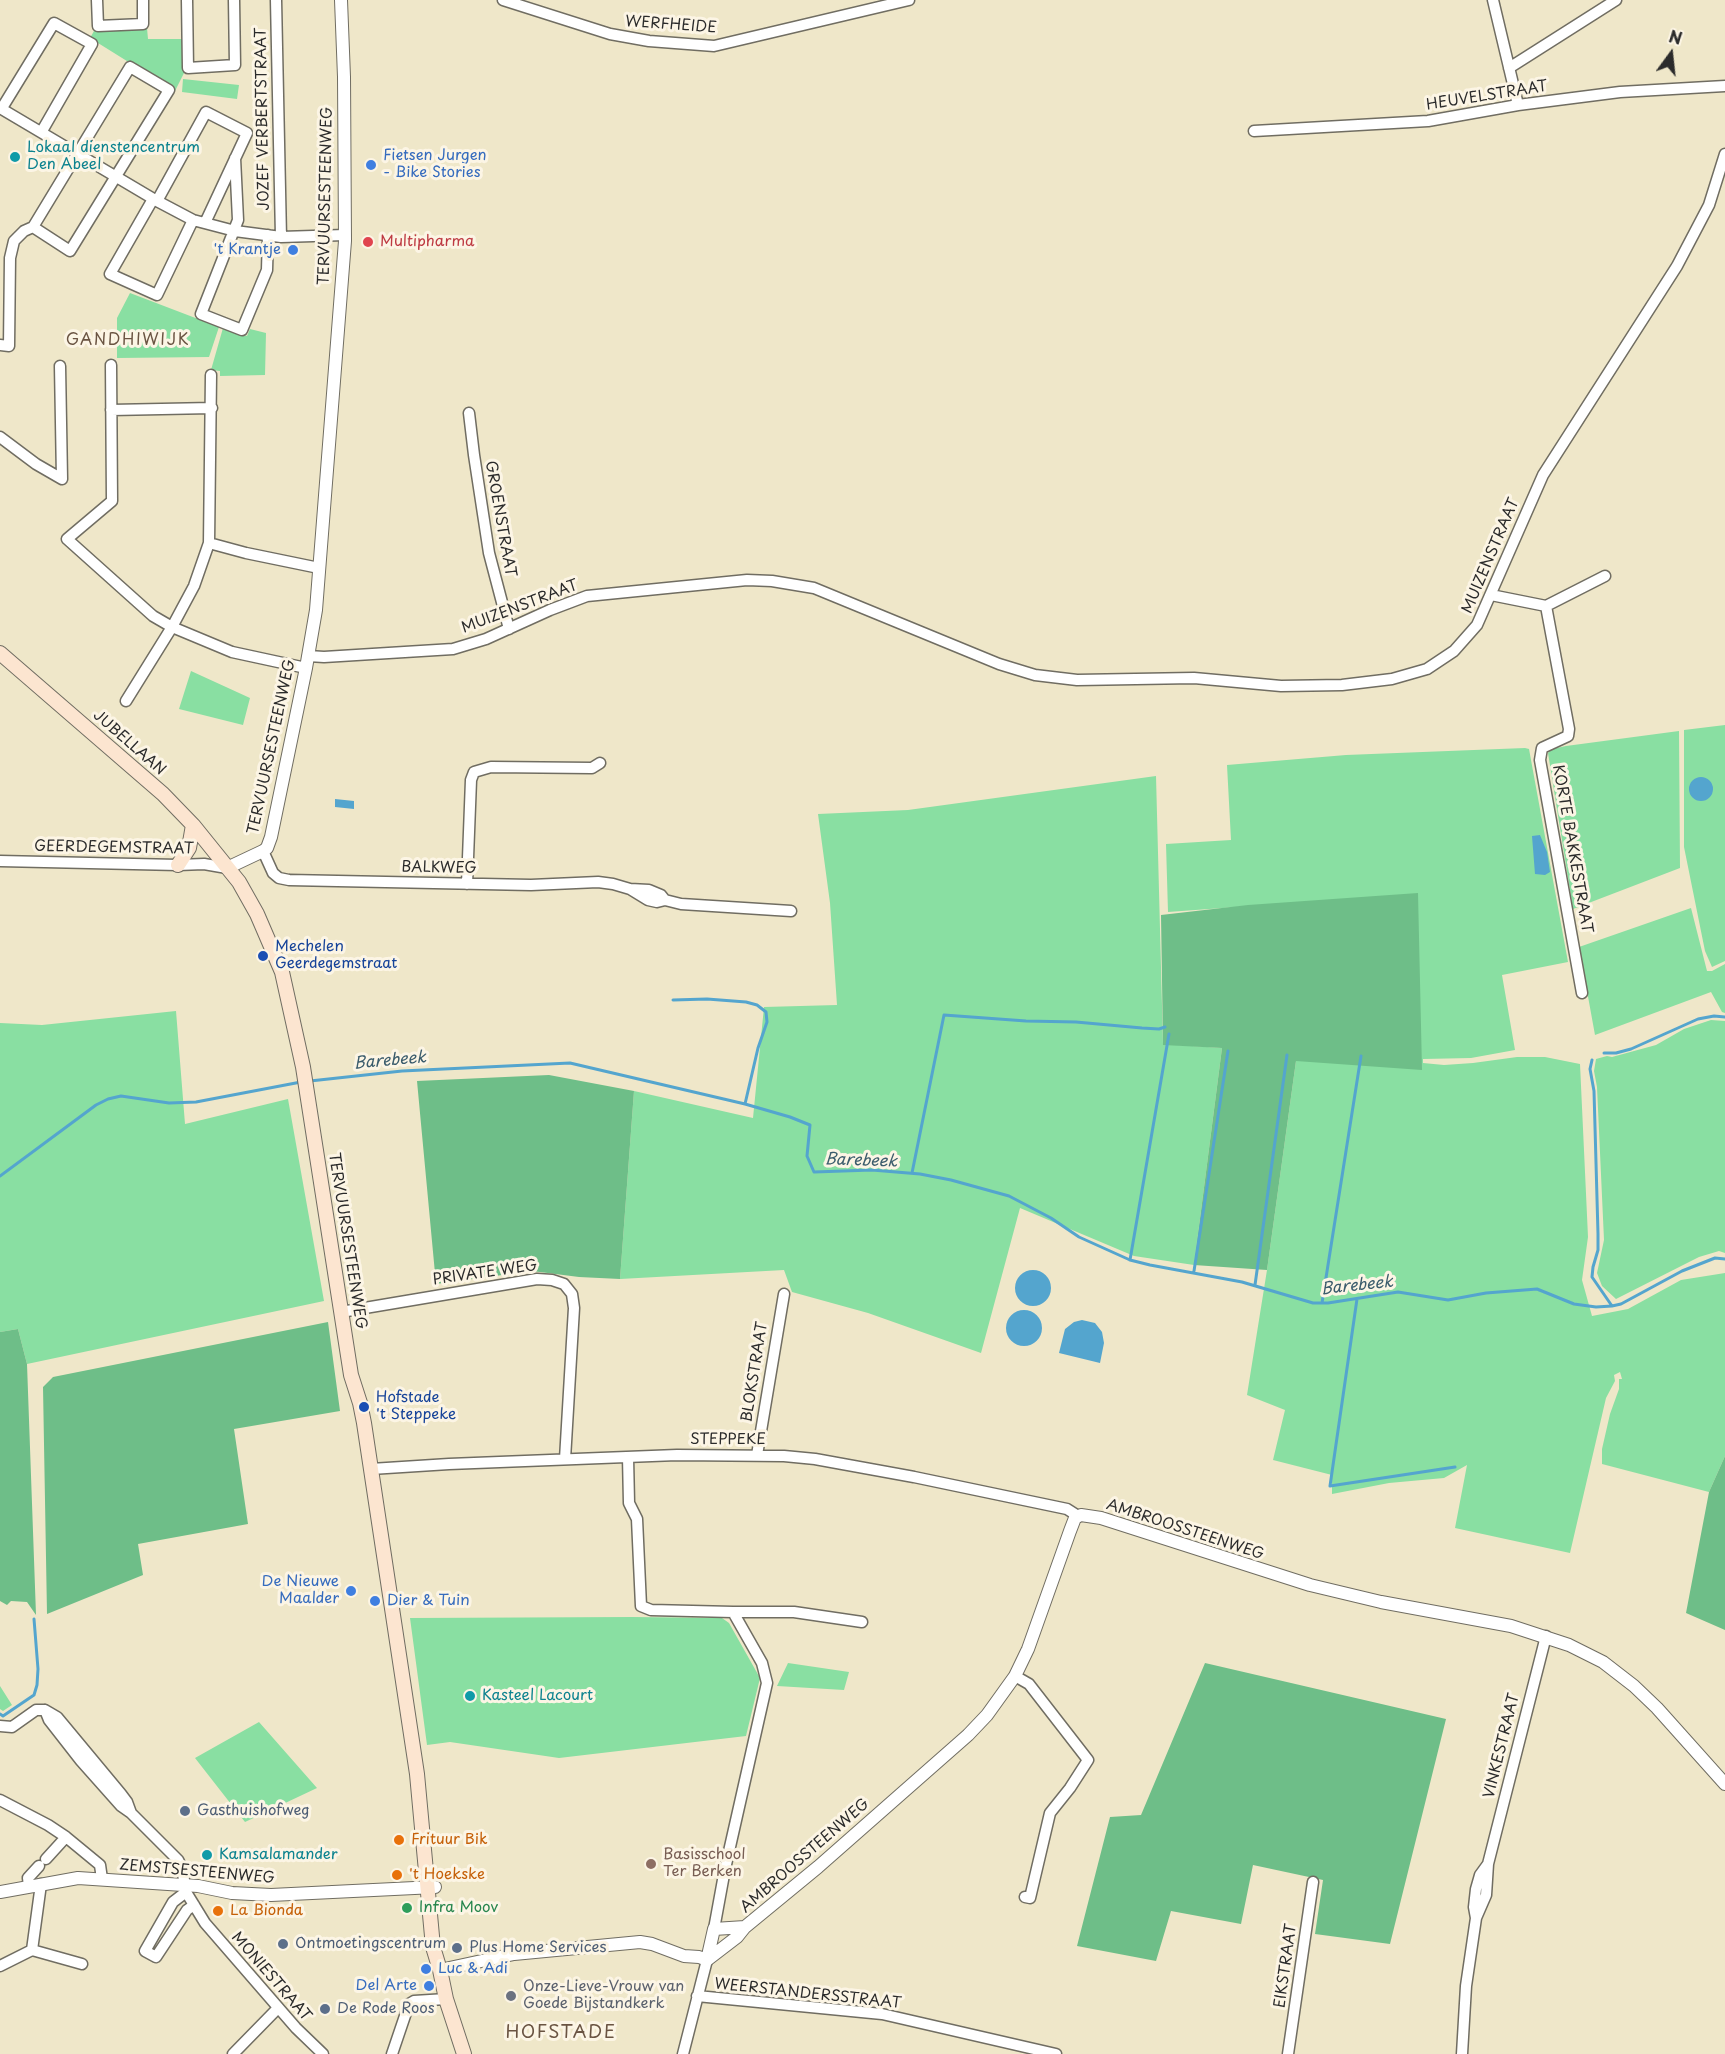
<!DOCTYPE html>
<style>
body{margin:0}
#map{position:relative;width:1725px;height:2054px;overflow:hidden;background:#efe7c9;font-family:"Playpen Sans",sans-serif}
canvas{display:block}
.north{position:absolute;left:1641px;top:24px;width:60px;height:60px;-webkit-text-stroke:4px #fcf5e5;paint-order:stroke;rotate:15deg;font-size:16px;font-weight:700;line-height:24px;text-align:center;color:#2b2b2b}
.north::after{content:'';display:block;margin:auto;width:21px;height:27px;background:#2b2b2b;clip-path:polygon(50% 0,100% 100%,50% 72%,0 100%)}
</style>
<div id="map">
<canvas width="1725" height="2054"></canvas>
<div class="north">N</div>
</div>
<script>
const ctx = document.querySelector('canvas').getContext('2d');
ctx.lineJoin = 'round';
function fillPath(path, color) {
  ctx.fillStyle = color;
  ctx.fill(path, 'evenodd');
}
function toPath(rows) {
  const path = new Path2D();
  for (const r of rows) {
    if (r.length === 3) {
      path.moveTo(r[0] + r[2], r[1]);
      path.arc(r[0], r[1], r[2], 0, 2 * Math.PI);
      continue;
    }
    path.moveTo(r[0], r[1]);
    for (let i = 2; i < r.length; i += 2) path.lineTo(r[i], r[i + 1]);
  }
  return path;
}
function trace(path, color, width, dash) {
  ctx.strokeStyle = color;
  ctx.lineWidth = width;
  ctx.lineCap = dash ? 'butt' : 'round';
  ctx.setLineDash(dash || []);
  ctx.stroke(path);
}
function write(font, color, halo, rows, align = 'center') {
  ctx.font = font + ' "Playpen Sans",sans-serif';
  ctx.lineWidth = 6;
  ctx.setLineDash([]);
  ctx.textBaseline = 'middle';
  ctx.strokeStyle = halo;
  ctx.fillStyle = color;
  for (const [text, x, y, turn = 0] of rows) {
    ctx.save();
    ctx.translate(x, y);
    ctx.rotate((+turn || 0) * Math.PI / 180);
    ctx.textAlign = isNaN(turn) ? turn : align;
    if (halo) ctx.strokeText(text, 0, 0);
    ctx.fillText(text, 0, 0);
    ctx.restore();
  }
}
fillPath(toPath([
 [147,28,148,39,184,39,185,71,175,91,90,38,94,31],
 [183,79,239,85,237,99,182,92],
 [130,293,219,327,209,357,117,358,117,318],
 [223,328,247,336,250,329,266,333,265,375,220,376,220,371,211,370],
 [191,671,250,698,243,725,179,709],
 [1725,725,1725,961,1712,967,1705,951,1684,847,1684,730],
 [1679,731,1680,868,1573,909,1548,753,1552,749,1566,746],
 [1525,748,1529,749,1568,962,1502,975,1515,1050,1471,1058,1423,1059,1423,1063,1444,1065,1473,1063,1517,1057,1545,1057,1580,1064,1588,1237,1582,1280,1592,1316,1628,1309,1681,1280,1725,1273,1725,1456,1709,1492,1602,1464,1602,1449,1610,1414,1619,1389,1619,1379,1622,1379,1620,1372,1614,1375,1615,1381,1606,1398,1570,1553,1455,1528,1467,1465,1444,1478,1389,1483,1332,1494,1332,1475,1273,1460,1285,1410,1247,1395,1267,1270,1296,1061,1360,898,1168,912,1166,844,1231,840,1227,765,1346,755],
 [1156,776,1163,1044,1222,1048,1194,1265,1134,1256,1020,1208,981,1353,868,1313,792,1292,784,1270,620,1279,634,1091,753,1118,764,1007,837,1005,830,903,818,814,908,810],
 [1691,908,1707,971,1712,971,1725,964,1725,1013,1722,1012,1711,992,1595,1035,1579,947],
 [176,1011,185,1124,288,1099,324,1301,27,1364,18,1329,0,1332,0,1023,42,1025],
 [1711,1020,1725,1021,1725,1253,1719,1251,1699,1257,1616,1299,1602,1286,1597,1273,1604,1240,1597,1087,1594,1071,1596,1059,1607,1056,1612,1057,1656,1045,1684,1029],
 [632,1617,722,1618,729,1623,760,1678,746,1736,559,1758,450,1742,427,1745,410,1618],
 [788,1663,849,1672,844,1690,777,1686],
 [0,1686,12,1705,3,1711,0,1709],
 [259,1722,317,1788,245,1822,195,1758]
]), '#89dfa2');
fillPath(toPath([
 [1418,893,1422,1070,1296,1061,1267,1270,1194,1265,1222,1048,1163,1045,1161,915,1248,905],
 [549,1075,634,1091,620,1279,579,1277,532,1271,436,1284,417,1081],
 [328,1322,340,1411,234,1429,248,1524,138,1544,143,1575,47,1614,43,1387,53,1377],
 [18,1329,27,1364,36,1615,27,1602,11,1601,7,1605,0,1601,0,1332],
 [1725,1456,1725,1630,1686,1613,1709,1492],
 [1205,1663,1446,1719,1390,1944,1315,1934,1323,1880,1253,1865,1241,1924,1171,1911,1156,1961,1077,1946,1110,1817,1141,1815]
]), '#6ebe88');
fillPath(toPath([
 [1701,789,12],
 [335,799,354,801,354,809,335,807],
 [1540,835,1547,852,1550,872,1545,875,1535,874,1532,836],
 [1033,1288,18],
 [1024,1328,18],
 [1082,1320,1095,1323,1102,1332,1104,1343,1100,1363,1059,1353,1065,1329,1074,1322]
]), '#54a5ce');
trace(toPath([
 [673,1000,707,999,746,1002,757,1005,766,1012,767,1022,758,1048,745,1104],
 [1604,1053,1616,1053,1631,1049,1698,1019,1714,1016,1725,1017],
 [1592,1060,1590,1069,1594,1091,1598,1234,1598,1250,1593,1267,1592,1277,1612,1306],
 [310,1081,402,1071,570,1063,745,1104,790,1117,810,1125,807,1156,814,1172,872,1170,920,1174,951,1180,1009,1196,1051,1218,1079,1237,1130,1260,1150,1265,1242,1282,1313,1303,1328,1303,1398,1292,1448,1300,1486,1293,1537,1289,1574,1304,1596,1307,1612,1306,1621,1304,1682,1271,1715,1258,1725,1259],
 [912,1173,944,1015,1026,1021,1076,1022,1142,1028,1159,1029,1165,1027],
 [0,1176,96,1105,108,1099,121,1096,169,1103,196,1102,301,1082],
 [1130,1260,1169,1034],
 [1194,1271,1228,1051],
 [1255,1285,1287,1055],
 [1357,1299,1330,1486,1455,1467],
 [1322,1303,1361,1056],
 [0,1714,3,1716,34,1695,37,1685,38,1669,34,1619]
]), '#54a5ce', 3);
const minor = toPath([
 [97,0,98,26,143,24,143,0],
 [187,0,188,68,235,65,234,0],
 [276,0,281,237],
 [503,0,610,34,649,41,714,46,909,0],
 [1493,0,1518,105],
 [130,67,169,90,70,251,33,227,130,67],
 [1509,68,1616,0],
 [0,108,157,201,193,220,235,231,281,237,345,235],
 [2,108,54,23,92,44,42,131],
 [1254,131,1428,121,1518,105,1620,92,1725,86],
 [235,158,238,220,201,314,242,330,267,270,268,235],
 [153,199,110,274,157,295,193,220],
 [157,201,206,112,247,133,205,223],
 [0,345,9,346,10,258,14,241,24,231,33,227],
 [111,365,112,501,67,539,153,616,172,627,126,701],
 [60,366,62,479],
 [211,375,209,543,194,586,172,627,232,652,306,668],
 [111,410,212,408],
 [469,413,474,455,489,553,509,629],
 [0,437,36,464,62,479],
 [209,543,246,553,319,568],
 [1491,595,1546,606,1569,729,1568,736,1542,748,1540,760,1582,993],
 [1546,606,1605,576],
 [308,656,324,657,453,649,486,639,550,610,587,596,747,580,772,581,814,588,999,664,1035,675,1077,680,1194,678,1281,686,1342,685,1392,679,1427,669,1454,651,1477,625,1543,475,1677,266,1709,205,1725,154],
 [263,851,273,873,279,878,289,880,531,885,598,882,613,884,630,889,648,900,657,902,665,900,661,895,649,890,630,889],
 [0,861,178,865,204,864,227,868],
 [467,884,471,780,474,772,491,767,592,768,600,763],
 [665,900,681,904,791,911],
 [341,1312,537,1279,552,1280,564,1284,572,1294,574,1308,565,1459],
 [757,1455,784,1294],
 [628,1457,629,1503,637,1519,641,1606,651,1610,733,1612,762,1663,767,1683,725,1869,714,1929],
 [371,1469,449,1464,677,1455,784,1456,815,1459,914,1477,1067,1509,1078,1516],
 [733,1612,794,1612,862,1622],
 [1015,1676,1029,1684,1088,1760,1070,1788,1050,1813,1030,1898,1025,1897],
 [45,1710,49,1720,81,1761,121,1806,131,1813,178,1860,182,1868,186,1892,205,1923,296,2028,323,2054],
 [0,1726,12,1727,36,1710,45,1710,57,1717,121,1794,127,1802,131,1813],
 [0,1800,48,1825,66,1837,100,1865,102,1879],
 [46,1859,66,1837],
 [1488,1864,1480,1875,1476,1889,1474,1907,1476,1918,1486,1895,1488,1864,1546,1636],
 [29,1886,28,1878,39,1866],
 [186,1892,173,1902,145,1951,156,1957,187,1910,194,1905],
 [32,1950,82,1964],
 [0,1966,32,1950,41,1884],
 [697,1996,882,2014,1056,2054],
 [233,2054,278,2008],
 [392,2054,409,2004,414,2001,446,1999],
 [683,2054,707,1960],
 [1288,2054,1313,1882],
 [1462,2054,1466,1986,1476,1918]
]);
const tertiary = toPath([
 [227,868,263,851,267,848,271,837,306,668,316,610,345,241,344,77,341,0],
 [0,1892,78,1878,198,1886,232,1893,271,1895,435,1887],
 [707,1960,737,1937,745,1927,818,1867,968,1735,987,1715,1015,1676,1028,1649,1070,1531,1075,1518,1081,1515,1101,1518,1310,1585,1381,1602,1511,1626,1569,1645,1603,1662,1634,1686,1657,1708,1725,1784],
 [707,1960,714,1929,745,1927],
 [440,1970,514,1954,640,1942,652,1944,684,1956,699,1957,707,1960]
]);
const secondary = toPath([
 [0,653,163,794,193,825,239,882,257,914,282,972,303,1067,351,1375,360,1403,364,1423,417,1774,433,1947,440,1970,446,1999,464,2054],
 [178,865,189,848,193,825]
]);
trace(minor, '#706d62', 13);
trace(tertiary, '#706d62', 14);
trace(secondary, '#706d62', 16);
trace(minor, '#fff', 10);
trace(tertiary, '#fff', 12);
trace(secondary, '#fce5d0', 14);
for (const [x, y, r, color] of [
 [15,157,6,"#0f9aa8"],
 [371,165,6,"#3f7fe0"],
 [368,242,6,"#e0444e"],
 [293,250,6,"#3f7fe0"],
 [263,956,6,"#1a4fb4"],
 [364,1407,6,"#1a4fb4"],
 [351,1591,6,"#3f7fe0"],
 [375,1601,6,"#3f7fe0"],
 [470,1696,6,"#0f9aa8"],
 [185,1811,6,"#5c6f8a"],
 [399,1840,6,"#e8710a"],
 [207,1855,6,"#0f9aa8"],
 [651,1864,6,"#8d6e63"],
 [397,1875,6,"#e8710a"],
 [407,1908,6,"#2e9e5b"],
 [218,1911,6,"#e8710a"],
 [283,1944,6,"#5c6f8a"],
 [457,1948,6,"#5c6f8a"],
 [426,1969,6,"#3f7fe0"],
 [429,1986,6,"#3f7fe0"],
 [511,1996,6,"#6b7280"],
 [325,2009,6,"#5c6f8a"]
]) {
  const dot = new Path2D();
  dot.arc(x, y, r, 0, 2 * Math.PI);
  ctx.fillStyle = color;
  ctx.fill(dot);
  trace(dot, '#fcf5e5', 2);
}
write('15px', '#2b2b2b', '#fcf5e5', [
 ["WERFHEIDE",671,25,4],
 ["HEUVELSTRAAT",1487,96,-9],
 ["JOZEF VERBERTSTRAAT",263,119,-91],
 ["TERVUURSESTEENWEG",326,196,-89],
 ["GROENSTRAAT",500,519,80],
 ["MUIZENSTRAAT",1491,556,-67],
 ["MUIZENSTRAAT",520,607,-21],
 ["JUBELLAAN",129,743,41],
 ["TERVUURSESTEENWEG",272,747,-78],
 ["GEERDEGEMSTRAAT",114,848,1],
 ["KORTE BAKKESTRAAT",1572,849,80],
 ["BALKWEG",439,868,1],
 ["TERVUURSESTEENWEG",347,1241,81],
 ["PRIVATE WEG",485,1273,-8],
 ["BLOKSTRAAT",755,1372,-81],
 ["STEPPEKE",728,1440],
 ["AMBROOSSTEENWEG",1185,1530,18],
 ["VINKESTRAAT",1502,1746,-76],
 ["AMBROOSSTEENWEG",805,1856,-41],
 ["ZEMSTSESTEENWEG",197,1872,5],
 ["EIKSTRAAT",1286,1966,-82],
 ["MONIESTRAAT",271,1977,49],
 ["WEERSTANDERSSTRAAT",808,1994,6]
]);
write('15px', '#0d838f', '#fcf5e5', [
 ["Lokaal dienstencentrum",27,148],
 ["Den Abeel",27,165],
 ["Kasteel Lacourt",482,1696],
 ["Kamsalamander",219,1855]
], 'left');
write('15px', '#366cbe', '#fcf5e5', [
 ["Fietsen Jurgen",383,156],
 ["- Bike Stories",383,173],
 ["'t Krantje",281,250,"right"],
 ["De Nieuwe",339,1582,"right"],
 ["Maalder",339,1599,"right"],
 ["Dier & Tuin",387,1601],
 ["Luc & Adi",438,1969],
 ["Del Arte",417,1986,"right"]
], 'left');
write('15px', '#be3a42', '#fcf5e5', [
 ["Multipharma",380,242]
], 'left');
write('15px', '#164399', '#fcf5e5', [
 ["Mechelen",275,947],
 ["Geerdegemstraat",275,964],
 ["Hofstade",376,1398],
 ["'t Steppeke",376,1415]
], 'left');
write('15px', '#4e5e75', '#fcf5e5', [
 ["Gasthuishofweg",197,1811],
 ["Ontmoetingscentrum",295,1944],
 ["Plus Home Services",469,1948],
 ["De Rode Roos",337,2009]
], 'left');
write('15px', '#c56008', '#fcf5e5', [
 ["Frituur Bik",411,1840],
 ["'t Hoekske",409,1875],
 ["La Bionda",230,1911]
], 'left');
write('15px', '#785e54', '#fcf5e5', [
 ["Basisschool",663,1855],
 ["Ter Berken",663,1872]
], 'left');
write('15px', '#27864d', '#fcf5e5', [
 ["Infra Moov",419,1908]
], 'left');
write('15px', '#5b616d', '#fcf5e5', [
 ["Onze-Lieve-Vrouw van",523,1987],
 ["Goede Bijstandkerk",523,2004]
], 'left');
ctx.letterSpacing = '1.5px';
write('16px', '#6a5442', '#fcf5e5', [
 ["GANDHIWIJK",128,341]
]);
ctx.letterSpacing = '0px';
write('italic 16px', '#3b5c6c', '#fcf5e5', [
 ["Barebeek",390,1061,-5],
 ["Barebeek",861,1161,2],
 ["Barebeek",1357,1286,-6]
]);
ctx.letterSpacing = '1.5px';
write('18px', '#6a5442', '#fcf5e5', [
 ["HOFSTADE",561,2033]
]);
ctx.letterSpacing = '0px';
</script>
